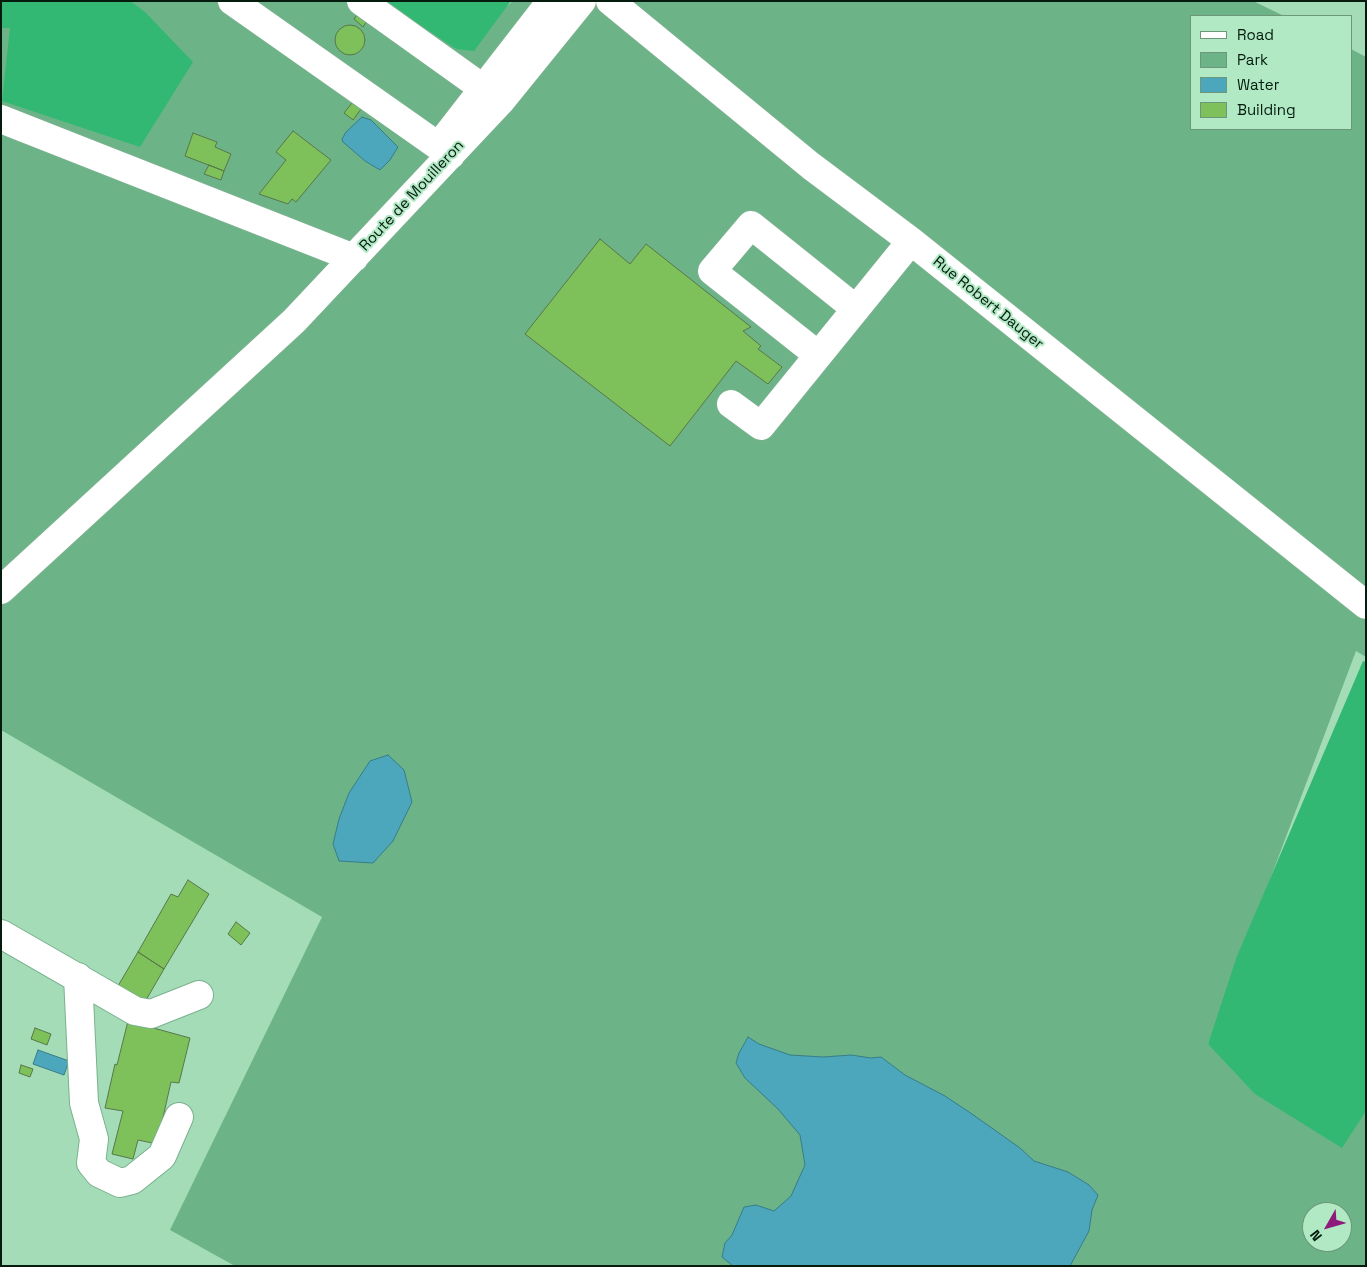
<!DOCTYPE html>
<style>
body{margin:0}
#map{position:relative;width:1367px;height:1267px;overflow:hidden;background:#a3dcb7;font-family:"Space Grotesk",sans-serif}
canvas{display:block}
.frame{position:absolute;inset:0;border:2px solid #051b0e;pointer-events:none}
.legend{position:absolute;left:1190px;top:15px;width:162px;height:115px;box-sizing:border-box;background:#b0e9c4;border:1px solid #6c977b;margin:0;padding:6px 9px;list-style:none;font-size:15px;color:#051b0e}
.legend li{display:flex;align-items:center;gap:10px;height:25px}
.legend b{width:25px;border:1px solid #6c977b}
.north{position:absolute;left:1302px;top:1202px;width:50px;height:50px;box-sizing:border-box;background:#b0e9c4;border:1px solid #6c977b;border-radius:50%;rotate:232deg;font-size:14px;font-weight:700;line-height:20px;text-align:center;color:#051b0e}
.north::after{content:'';display:block;margin:auto;width:18px;height:22px;background:#8e1b7b;clip-path:polygon(50% 0,100% 100%,50% 72%,0 100%)}
</style>
<div id="map">
<canvas width="1367" height="1267"></canvas>
<div class="frame"></div>
<ul class="legend">
<li><b style="height:6px;background:#fff"></b>Road</li>
<li><b style="height:14px;background:#6cb488"></b>Park</li>
<li><b style="height:14px;background:#4ca7bd"></b>Water</li>
<li><b style="height:14px;background:#7ec15b"></b>Building</li>
</ul>
<div class="north">N</div>
</div>
<script>
const ctx = document.querySelector('canvas').getContext('2d');
ctx.lineJoin = 'round';
function fillPath(path, color) {
  ctx.fillStyle = color;
  ctx.fill(path, 'evenodd');
}
function toPath(rows) {
  const path = new Path2D();
  for (const r of rows) {
    if (r.length === 3) {
      path.moveTo(r[0] + r[2], r[1]);
      path.arc(r[0], r[1], r[2], 0, 2 * Math.PI);
      continue;
    }
    path.moveTo(r[0], r[1]);
    for (let i = 2; i < r.length; i += 2) path.lineTo(r[i], r[i + 1]);
  }
  return path;
}
function trace(path, color, width, dash) {
  ctx.strokeStyle = color;
  ctx.lineWidth = width;
  ctx.lineCap = dash ? 'butt' : 'round';
  ctx.setLineDash(dash || []);
  ctx.stroke(path);
}
function write(font, color, halo, rows, align = 'center') {
  ctx.font = font + ' "Space Grotesk",sans-serif';
  ctx.lineWidth = 4;
  ctx.setLineDash([]);
  ctx.textBaseline = 'middle';
  ctx.strokeStyle = halo;
  ctx.fillStyle = color;
  for (const [text, x, y, turn = 0] of rows) {
    ctx.save();
    ctx.translate(x, y);
    ctx.rotate((+turn || 0) * Math.PI / 180);
    ctx.textAlign = isNaN(turn) ? turn : align;
    if (halo) ctx.strokeText(text, 0, 0);
    ctx.fillText(text, 0, 0);
    ctx.restore();
  }
}
fillPath(toPath([
 [1,1,394,1,456,49,513,1,1253,1,1284,16,1191,16,1191,129,1351,129,1351,49,1366,57,1366,657,1356,651,1208,1044,1366,1102,1366,1266,235,1266,170,1230,322,917,1,730],
 [1312,1212,1342,1212,1342,1242,1312,1242]
]), '#6cb488');
fillPath(toPath([
 [1,1,130,1,145,12,193,62,140,147,2,101,10,28,1,28],
 [384,1,511,1,474,51,456,49],
 [1363,661,1366,662,1366,1111,1342,1148,1255,1094,1208,1044,1237,956]
]), '#32b873');
const water = toPath([
 [362,117,371,120,398,147,390,160,380,170,365,161,343,142,342,139,346,132,362,117],
 [388,755,404,770,412,802,393,841,373,863,339,861,333,844,339,819,349,793,370,761,388,755],
 [748,1037,759,1044,790,1055,823,1057,851,1055,871,1058,881,1057,905,1075,945,1096,972,1114,1020,1148,1034,1161,1068,1172,1089,1185,1098,1195,1092,1210,1089,1231,1070,1266,733,1266,722,1257,725,1243,732,1235,744,1207,756,1205,774,1211,791,1196,805,1165,800,1135,778,1109,745,1078,736,1063,739,1053,748,1037],
 [38,1050,69,1061,64,1075,33,1064,38,1050]
]);
fillPath(water, '#4ca7bd');
trace(water, '#377d88', 1);
const building = toPath([
 [361,9,370,16,363,27,354,19,361,9],
 [350,40,15],
 [352,103,361,109,353,120,344,113,352,103],
 [293,131,331,160,296,202,292,199,288,204,259,194,286,160,276,152,293,131],
 [193,133,217,142,215,147,231,154,224,171,185,156,193,133],
 [209,165,224,171,221,180,204,174,209,165],
 [600,239,630,264,646,244,751,327,743,331,761,346,758,349,782,367,768,384,736,361,670,446,525,334,600,239],
 [188,880,209,894,164,969,138,952,171,894,178,897,188,880],
 [236,922,250,933,241,945,228,934,236,922],
 [138,952,164,969,142,1007,115,991,138,952],
 [128,1021,190,1038,179,1083,171,1082,157,1144,138,1140,133,1159,112,1154,123,1111,105,1108,115,1064,117,1065,128,1021],
 [35,1028,51,1034,47,1045,31,1039,35,1028],
 [21,1065,33,1069,30,1077,19,1073,21,1065]
]);
fillPath(building, '#7ec15b');
trace(building, '#587749', 1);
const minor = toPath([
 [232,1,451,155],
 [361,1,498,99],
 [610,1,811,166,911,241,1366,605],
 [1,119,354,258],
 [444,139,551,1],
 [818,355,712,271,751,225,856,309],
 [731,404,761,426,911,241],
 [1,590,294,321,501,101,582,1],
 [1,934,135,1011,151,1014,199,995],
 [78,977,84,1103,94,1139,91,1163,99,1173,120,1183,132,1180,162,1156,179,1117]
]);
trace(minor, '#7ab18e', 30);
trace(minor, '#fff', 28);
write('15px', '#051b0e', '#b0e9c4', [
 ["Route de Mouilleron",412,196,-47],
 ["Rue Robert Dauger",988,303,39]
]);
</script>
